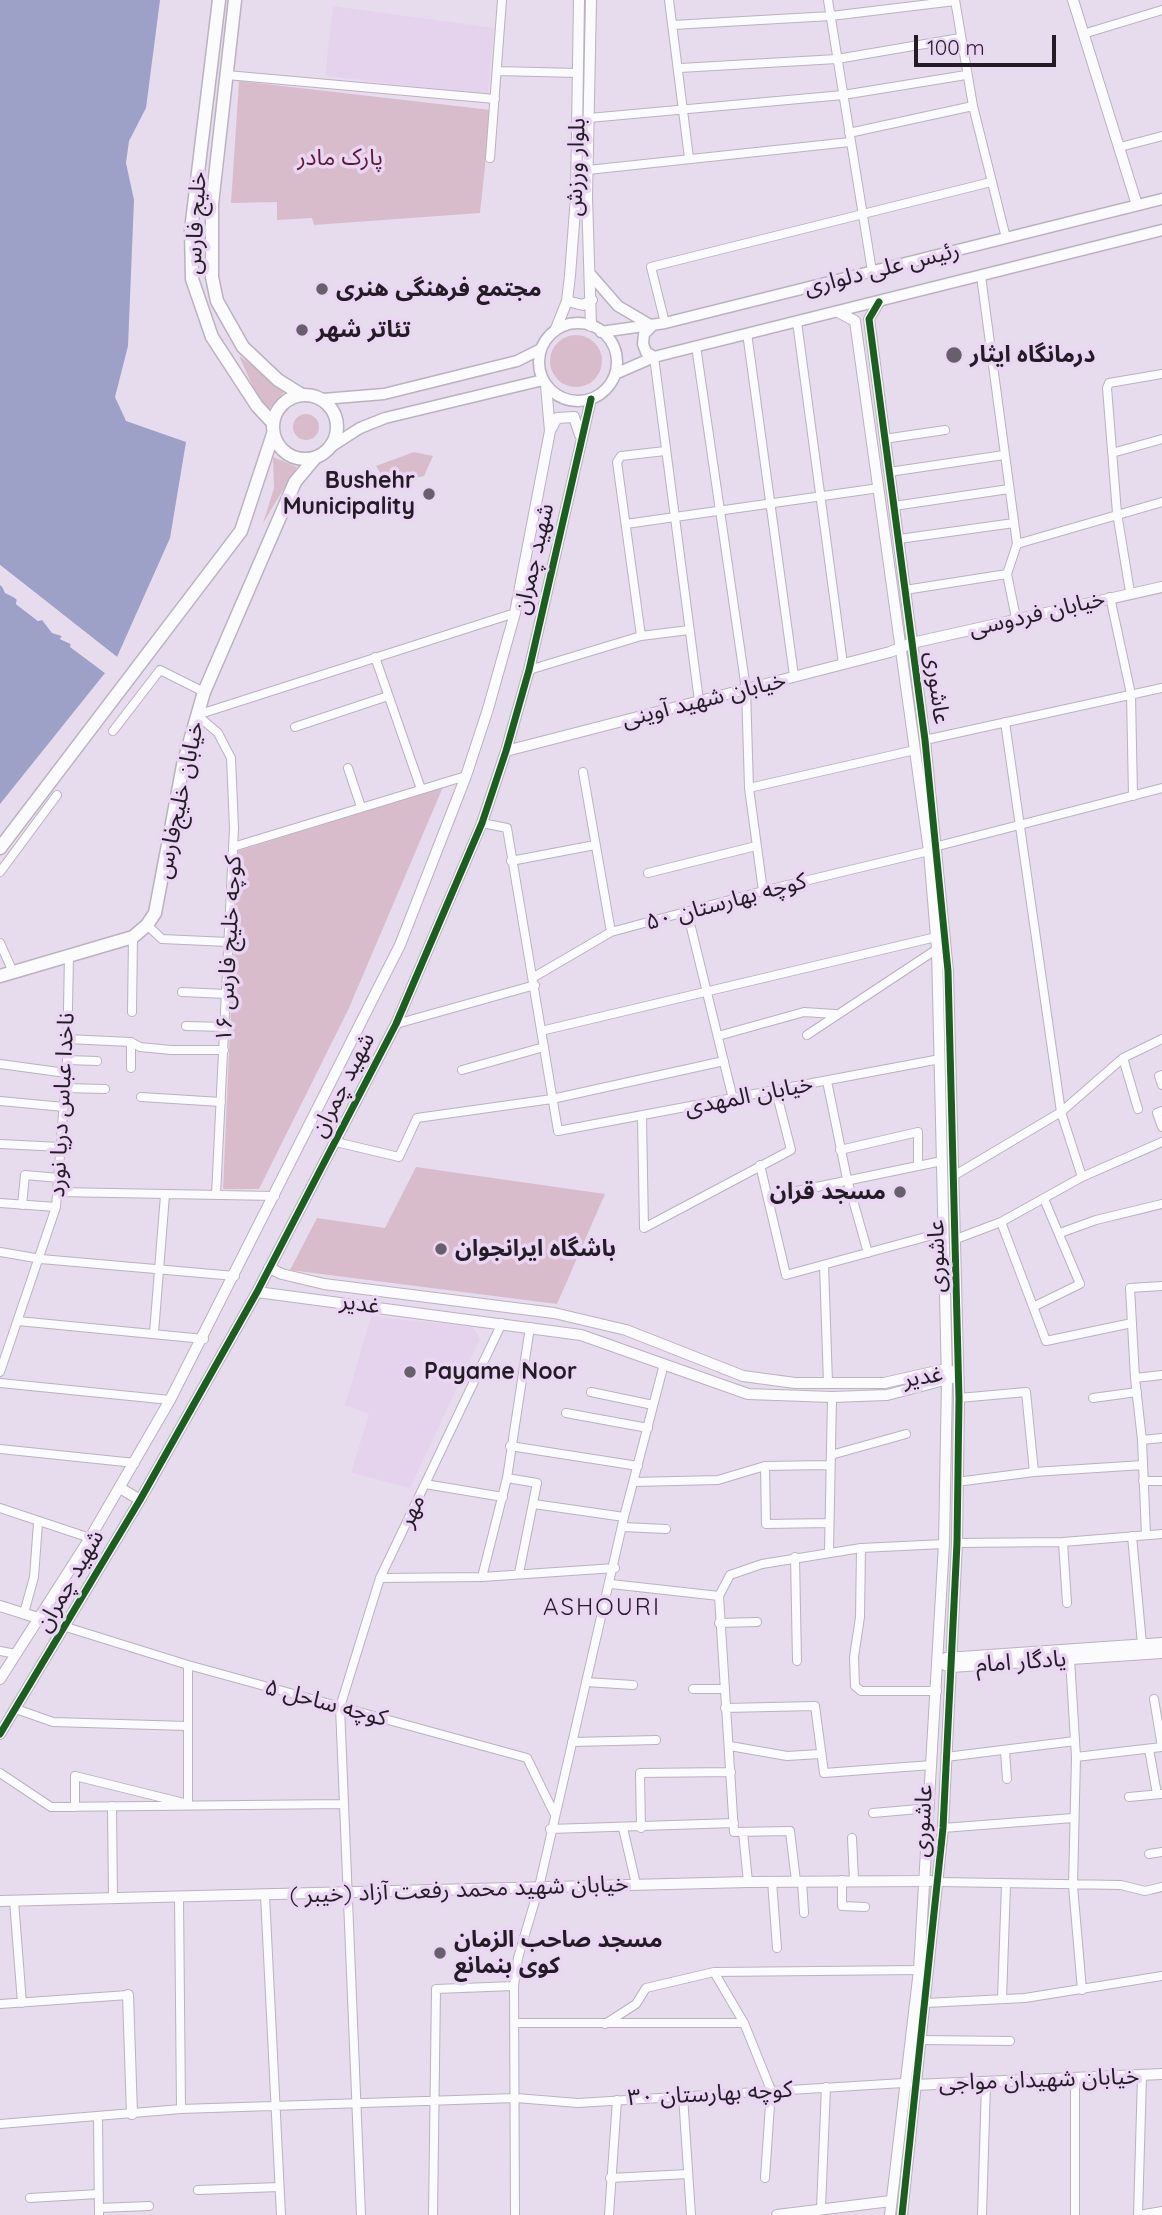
<!DOCTYPE html>
<meta charset="utf-8">
<style>
body{margin:0}
#map{position:relative;width:1162px;height:2215px;overflow:hidden;background:#e7dced;font-family:Quicksand,sans-serif}
canvas{display:block}
.scale{position:absolute;left:914px;top:35px;width:142px;height:32px;box-sizing:border-box;border:4px solid #231b26;border-top:0;padding-left:9px;font-size:21px;line-height:24px;white-space:nowrap;color:#231b26;-webkit-text-stroke:5px #ead6f3;paint-order:stroke}
</style>
<div id="map">
<canvas width="1162" height="2215"></canvas>
<div class="scale">100 m</div>
</div>
<script>
const ctx = document.querySelector('canvas').getContext('2d');
ctx.lineJoin = 'round';
function fillPath(path, color) {
  ctx.fillStyle = color;
  ctx.fill(path, 'evenodd');
}
function toPath(rows) {
  const path = new Path2D();
  for (const r of rows) {
    if (r.length === 3) {
      path.moveTo(r[0] + r[2], r[1]);
      path.arc(r[0], r[1], r[2], 0, 2 * Math.PI);
      continue;
    }
    path.moveTo(r[0], r[1]);
    for (let i = 2; i < r.length; i += 2) path.lineTo(r[i], r[i + 1]);
  }
  return path;
}
function trace(path, color, width, dash) {
  ctx.strokeStyle = color;
  ctx.lineWidth = width;
  ctx.lineCap = dash ? 'butt' : 'round';
  ctx.setLineDash(dash || []);
  ctx.stroke(path);
}
function write(font, color, halo, rows, align = 'center') {
  ctx.font = font + ' Quicksand,"Noto Sans Arabic",sans-serif';
  ctx.lineWidth = 7;
  ctx.setLineDash([]);
  ctx.textBaseline = 'middle';
  ctx.strokeStyle = halo;
  ctx.fillStyle = color;
  for (const [text, x, y, turn = 0] of rows) {
    ctx.save();
    ctx.translate(x, y);
    ctx.rotate((+turn || 0) * Math.PI / 180);
    ctx.textAlign = isNaN(turn) ? turn : align;
    if (halo) ctx.strokeText(text, 0, 0);
    ctx.fillText(text, 0, 0);
    ctx.restore();
  }
}
fillPath(toPath([
 [333,6,494,28,488,95,325,76],
 [371,1316,473,1327,480,1339,410,1488,351,1473,369,1414,345,1405]
]), '#e5d3ee');
fillPath(toPath([
 [239,81,491,110,480,213,314,225,312,218,277,220,277,202,231,203],
 [576,361,26],
 [239,356,286,390,265,413],
 [306,427,13],
 [414,452,433,456,424,476,397,482,385,481,376,466],
 [273,457,297,467,263,523,274,488],
 [443,787,349,1008,259,1189,223,1189,238,851],
 [416,1167,605,1194,557,1304,290,1270,317,1218,385,1228]
]), '#d8bccb');
fillPath(toPath([
 [0,0,160,0,146,108,129,141,126,163,134,200,128,346,115,397,126,421,186,442,170,538,117,657,0,565],
 [0,585,17,600,16,604,38,621,42,619,52,632,62,636,60,639,71,644,70,647,105,673,0,804]
]), '#9da0c7');
fillPath(toPath([
 [0,565,117,657,115,660,0,569],
 [0,582,19,597,20,603,38,617,44,617,53,628,65,633,74,646,107,670,105,673,70,646,71,644,60,639,62,636,52,633,42,620,38,621,16,604,17,599,5,593]
]), '#e7dced');
const minor = toPath([
 [669,0,689,158],
 [828,0,872,271],
 [955,0,973,106,1006,238],
 [673,25,831,16,955,1],
 [1083,34,1162,10],
 [680,68,837,59,960,38],
 [497,71,578,73],
 [227,75,495,99],
 [589,118,843,95,966,75],
 [849,133,973,106],
 [1120,147,1162,136],
 [490,158,502,0],
 [588,170,850,142],
 [981,276,1017,544,1007,574,1016,618],
 [797,322,843,664],
 [665,323,651,267,991,182],
 [747,333,794,676],
 [696,346,746,689,749,788,763,891],
 [654,357,699,701],
 [884,439,945,430],
 [1112,453,1162,439],
 [889,472,1004,455],
 [894,506,1009,489],
 [626,524,879,488],
 [899,539,1014,523],
 [1017,544,1162,502],
 [905,590,1007,574],
 [1130,592,1117,513,1107,388,1109,383,1162,374],
 [1110,597,1131,694,1133,796],
 [641,636,617,462,621,456,665,451],
 [375,657,421,789],
 [529,670,641,636,689,630],
 [197,715,218,733,231,758,234,828,216,1195],
 [197,715,515,613],
 [1005,722,1061,1112,1082,1177],
 [295,727,388,696],
 [113,731,160,670,204,692],
 [925,740,1162,688],
 [348,768,361,807],
 [583,772,611,932],
 [749,788,915,750],
 [482,823,507,828,558,1131,940,1059],
 [938,846,1162,788],
 [233,847,466,776],
 [511,861,595,845],
 [0,872,57,795],
 [648,873,756,846],
 [687,911,733,1099],
 [147,925,162,939,228,942],
 [0,943,13,972],
 [534,977,611,932,763,891,929,851],
 [182,992,226,994],
 [132,1012,133,937],
 [396,1024,535,985],
 [186,1026,225,1027],
 [541,1031,936,937],
 [807,1035,937,949],
 [718,1036,804,1012,835,1014],
 [67,1039,131,1042,140,1047,171,1050,224,1050],
 [1123,1058,1138,1109],
 [67,1060,97,1061],
 [0,1064,66,1073],
 [131,1068,131,1042],
 [462,1070,544,1047],
 [1162,1075,1159,1076,1162,1085],
 [827,1081,847,1179,868,1253],
 [65,1088,105,1089],
 [141,1097,221,1102],
 [0,1101,64,1107],
 [1162,1111,1157,1113,1162,1127],
 [642,1117,644,1228,791,1150,776,1091],
 [336,1142,399,1157,417,1118,552,1099,724,1061],
 [0,1144,61,1147],
 [840,1150,918,1132,918,1165],
 [760,1165,786,1275,944,1232],
 [955,1175,1061,1112,1123,1058,1162,1039],
 [58,1192,275,1196],
 [768,1197,942,1161],
 [0,1203,56,1207],
 [22,1205,25,1175,59,1178],
 [1001,1222,1046,1341,1132,1323],
 [1060,1233,1096,1220,1162,1204],
 [956,1239,1001,1222,1082,1177,1162,1142],
 [0,1252,41,1259,235,1276],
 [824,1265,828,1383],
 [1035,1306,1080,1284,1044,1199],
 [18,1321,204,1339],
 [154,1333,165,1195],
 [0,1372,56,1207,67,1060,69,955],
 [1135,1378,1162,1375],
 [0,1383,170,1400],
 [591,1392,653,1405],
 [959,1398,1026,1392,1034,1472],
 [1093,1398,1137,1392],
 [566,1413,648,1428],
 [1142,1440,1162,1438],
 [510,1446,638,1466],
 [0,1449,135,1463],
 [831,1455,906,1434],
 [765,1466,766,1524,829,1523],
 [507,1478,537,1483,519,1573],
 [964,1481,1034,1472,1143,1465],
 [1143,1481,1162,1481],
 [634,1482,718,1480,765,1466,830,1465],
 [425,1484,503,1497],
 [534,1504,624,1517],
 [0,1508,90,1538],
 [623,1527,666,1529],
 [1146,1535,1142,1440,1135,1378,1130,1288,1162,1286],
 [1132,1536,1142,1644],
 [1063,1542,1067,1603],
 [957,1543,1063,1542,1162,1534],
 [861,1548,860,1617,854,1657,855,1686,861,1691,937,1691],
 [829,1552,832,1397],
 [795,1557,797,1661],
 [482,1577,507,1478,530,1327],
 [380,1578,482,1577,615,1568],
 [611,1584,719,1596,730,1575,762,1564,861,1548,944,1544],
 [719,1596,734,1832,790,1831,796,1881],
 [24,1613,34,1577,38,1523],
 [719,1623,757,1622],
 [66,1627,188,1665,527,1758,554,1813],
 [0,1651,16,1654],
 [1070,1659,1076,1757,1073,1886,1082,1990],
 [586,1682,633,1685],
 [693,1689,723,1689],
 [725,1708,815,1706,824,1773,932,1765],
 [16,1709,53,1722,187,1726],
 [572,1742,656,1740],
 [730,1746,787,1756,820,1754],
 [1149,1749,1157,1794],
 [1005,1751,1007,1779],
 [946,1757,1075,1741],
 [1076,1757,1162,1747,1154,1699],
 [0,1773,51,1807,344,1804],
 [1129,1797,1161,1794],
 [112,1806,113,1899],
 [75,1807,75,1776,188,1804,188,1665],
 [873,1813,930,1808],
 [623,1828,636,1884],
 [641,1828,640,1773,731,1772],
 [943,1828,1073,1818],
 [550,1829,734,1823],
 [743,1832,748,1882],
 [852,1838,854,1880],
 [1149,1854,1162,1852],
 [842,1880,842,1906,865,1907],
 [772,1881,777,1948],
 [802,1881,804,1913],
 [939,1882,1121,1885,1145,1891,1162,1887],
 [265,1895,281,2215],
 [179,1897,181,2109],
 [14,1901,22,2003],
 [714,1972,744,2023,771,2090,765,2178],
 [1002,1999,1006,1885],
 [926,2003,1025,1998,1162,1976],
 [0,2004,128,1995],
 [515,2023,744,2023],
 [605,2024,636,2004,646,1988,714,1972,919,1970],
 [921,2040,1010,2041],
 [683,2096,691,2215],
 [98,2117,99,2215],
 [0,2124,181,2109,516,2098,578,2103,903,2083],
 [610,2178,688,2174],
 [198,2190,279,2187],
 [30,2198,98,2194],
 [99,2208,149,2206],
 [821,2208,826,2087],
 [361,2215,340,1707,380,1578,502,1323],
 [433,2215,436,1989,514,1986],
 [515,2215,514,1986,518,1958,539,1887,624,1517,664,1364],
 [609,2215,617,2100],
 [982,2215,986,2084],
 [1075,2215,1075,2078],
 [1138,2215,1142,2076],
 [1139,2215,1162,2211]
]);
const tertiary = toPath([
 [1073,0,1137,205],
 [567,301,583,305,592,300],
 [879,302,869,319,925,740,948,971,959,1398,957,1543,943,1828,902,2215],
 [838,312,855,321,929,851,937,949,947,1381,944,1544,919,1970,890,2215],
 [591,326,587,197,591,0],
 [555,331,567,301,570,275,576,197,579,0],
 [550,431,557,418,574,417,580,435],
 [506,751,890,652,912,643,1162,587],
 [269,1268,282,1274,324,1284,554,1313,626,1330,743,1376,795,1383,884,1383,946,1369,951,1371],
 [257,1292,581,1335,748,1394,832,1397,887,1395,952,1378],
 [120,1488,140,1500],
 [0,1606,38,1618],
 [946,1658,1162,1643],
 [945,1665,951,1667,1162,1653],
 [0,1679,90,1538,170,1400,400,945,466,776,488,709,515,613,550,431,546,385],
 [0,1734,140,1500,257,1292,396,1024,482,823,506,751,529,670,591,399],
 [0,1901,748,1882,930,1881],
 [128,1995,132,2114],
 [915,2085,1162,2074],
 [777,2215,891,2201]
]);
const secondary = toPath([
 [591,275,618,306,652,326,644,334,643,344,646,352,654,357],
 [578,362,39],
 [601,332,665,323,1162,199],
 [615,374,654,357,1162,230],
 [323,399,384,394,517,361,541,349],
 [332,446,360,428,385,418,543,380]
]);
const primary = toPath([
 [219,0,191,230,192,279,212,337,257,406,273,423],
 [235,0,212,204,212,277,217,301,243,347,278,380,302,395],
 [305,427,32],
 [0,848,241,531,273,434],
 [0,976,133,937,147,925,155,913,183,765,204,692,295,482,315,458]
]);
trace(minor, '#bab2bf', 10);
trace(tertiary, '#bab2bf', 12);
trace(secondary, '#bab2bf', 13);
trace(primary, '#bab2bf', 15);
trace(minor, '#fbfafc', 8);
trace(tertiary, '#fbfafc', 10);
trace(secondary, '#fbfafc', 10);
trace(primary, '#fbfafc', 12);
trace(toPath([
 [879,302,869,319,925,740,948,971,959,1398,957,1543,943,1828,902,2215],
 [0,1734,140,1500,257,1292,396,1024,482,823,506,751,529,670,591,399]
]), '#1b5e20', 7);
for (const [x, y, r, color] of [
 [322,289,7,"#685f6c"],
 [302,330,7,"#685f6c"],
 [954,355,9,"#685f6c"],
 [429,494,7,"#685f6c"],
 [900,1192,7,"#685f6c"],
 [441,1249,7,"#685f6c"],
 [410,1372,7,"#685f6c"],
 [440,1953,7,"#685f6c"]
]) {
  const dot = new Path2D();
  dot.arc(x, y, r, 0, 2 * Math.PI);
  ctx.fillStyle = color;
  ctx.fill(dot);
  trace(dot, '#ead6f3', 2.5);
}
write('23px', '#5c1936', '#ead6f3', [
 ["پارک مادر",340,158]
]);
write('23px', '#231b26', '#ead6f3', [
 ["بلوار ورزش",576,167,-88],
 ["خلیج فارس",196,223,-87],
 ["رئیس علی دلواری",882,269,-14],
 ["شهید چمران",534,559,-77],
 ["خیابان فردوسی",1037,614,-13],
 ["عاشوری",937,688,83],
 ["خیابان شهید آوینی",704,700,-14],
 ["خیابان خلیج‌فارس",180,800,-78],
 ["کوچه بهارستان ۵۰",726,902,-15],
 ["کوچه خلیج فارس ۱۶",229,949,-87],
 ["شهید چمران",343,1085,-63],
 ["خیابان المهدی",749,1096,-11],
 ["ناخدا عباس دریا نورد",62,1105,-87],
 ["عاشوری",937,1256,-91],
 ["غدیر",360,1304,8],
 ["غدیر",923,1377,-9],
 ["مهر",412,1511,-65],
 ["شهید چمران",70,1581,-60],
 ["یادگار امام",1021,1662,-4],
 ["کوچه ساحل ۵",326,1703,15],
 ["عاشوری",923,1821,-87],
 ["( خیبر) خیابان شهید محمد رفعت آزاد",459,1890,-2],
 ["خیابان شهیدان مواجی",1039,2080,-2],
 ["کوچه بهارستان ۳۰",710,2094,-3]
]);
write('bold 23px', '#231b26', '#ead6f3', [
 ["مجتمع فرهنگی هنری",336,289],
 ["تئاتر شهر",316,330],
 ["درمانگاه ایثار",970,355],
 ["Bushehr",415,481,"right"],
 ["Municipality",415,507,"right"],
 ["مسجد قران",886,1192,"right"],
 ["باشگاه ایرانجوان",455,1249],
 ["Payame Noor",424,1372],
 ["مسجد صاحب الزمان",454,1940],
 ["کوی بنمانع",454,1966]
], 'left');
ctx.letterSpacing = '2px';
write('24px', '#231b26', '#ead6f3', [
 ["ASHOURI",602,1608]
]);
ctx.letterSpacing = '0px';
</script>
